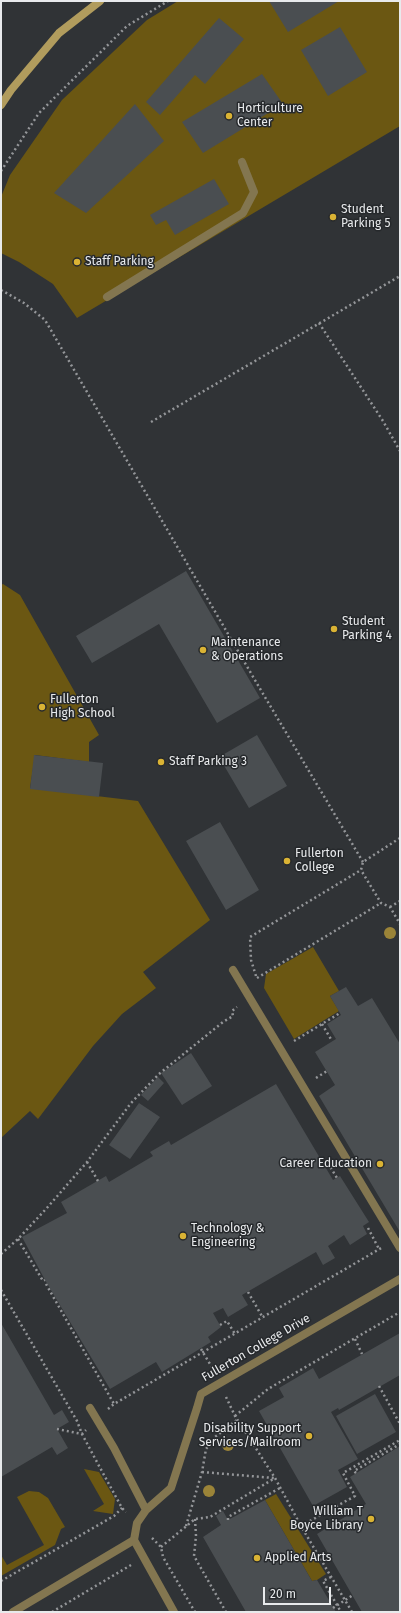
<!DOCTYPE html>
<style>
body{margin:0}
#map{position:relative;width:401px;height:1613px;overflow:hidden;background:#303336;font-family:"Fira Sans",sans-serif}
canvas{display:block}
.frame{position:absolute;inset:0;border:2px solid #e8eaec;pointer-events:none}
.scale{position:absolute;left:263px;top:1587px;width:68px;height:18px;box-sizing:border-box;border:2px solid #e8eaec;border-top:0;padding-left:5px;font-size:12px;line-height:14px;white-space:nowrap;color:#e8eaec;-webkit-text-stroke:3px #26292c;paint-order:stroke}
</style>
<div id="map">
<canvas width="401" height="1613"></canvas>
<div class="frame"></div>
<div class="scale">20 m</div>
</div>
<script>
const ctx = document.querySelector('canvas').getContext('2d');
ctx.lineJoin = 'round';
function fillPath(path, color) {
  ctx.fillStyle = color;
  ctx.fill(path, 'evenodd');
}
function toPath(rows) {
  const path = new Path2D();
  for (const r of rows) {
    path.moveTo(r[0], r[1]);
    for (let i = 2; i < r.length; i += 2) path.lineTo(r[i], r[i + 1]);
  }
  return path;
}
function trace(path, color, width, dash) {
  ctx.strokeStyle = color;
  ctx.lineWidth = width;
  ctx.lineCap = dash ? 'butt' : 'round';
  ctx.setLineDash(dash || []);
  ctx.stroke(path);
}
function write(font, color, halo, rows, align = 'center') {
  ctx.font = font + ' "Fira Sans",sans-serif';
  ctx.lineWidth = 3;
  ctx.setLineDash([]);
  ctx.textBaseline = 'middle';
  ctx.strokeStyle = halo;
  ctx.fillStyle = color;
  for (const [text, x, y, turn = 0] of rows) {
    ctx.save();
    ctx.translate(x, y);
    ctx.rotate((+turn || 0) * Math.PI / 180);
    ctx.textAlign = isNaN(turn) ? turn : align;
    if (halo) ctx.strokeText(text, 0, 0);
    ctx.fillText(text, 0, 0);
    ctx.restore();
  }
}
fillPath(toPath([
 [178,1,400,1,400,126,77,318,53,284,19,262,1,253,1,197,10,175,62,100,147,20],
 [3,584,20,595,99,735,89,742,89,762,35,755,30,788,138,801,210,920,143,972,156,988,122,1014,93,1046,38,1119,30,1111,1,1138,1,585],
 [313,947,339,991,330,996,339,1011,294,1039,264,988,266,974],
 [84,1469,99,1472,115,1499,113,1514,93,1511,104,1504],
 [29,1491,39,1492,48,1498,65,1527,61,1529,55,1545,1,1576,1,1555,7,1565,44,1545,17,1497],
 [276,1494,326,1574,317,1580,312,1581,265,1500]
]), '#6b5712');
fillPath(toPath([
 [269,1,339,1,288,32],
 [219,18,244,39,205,84,195,75,160,115,146,102],
 [340,27,367,72,328,96,301,50],
 [262,74,283,104,203,153,182,122],
 [135,104,164,141,86,213,54,193],
 [214,179,229,204,175,235,166,220,156,225,150,215],
 [186,571,260,698,217,723,159,624,92,663,76,636],
 [257,735,287,786,249,808,219,757],
 [34,755,103,763,99,797,30,789],
 [220,822,259,890,226,910,186,841],
 [346,987,358,1006,372,998,400,1044,400,1232,319,1096,335,1085,315,1052,336,1039,327,1024,341,1015,330,996],
 [191,1053,212,1086,182,1105,161,1073],
 [158,1077,164,1083,148,1101,141,1095],
 [276,1084,333,1180,340,1176,369,1222,363,1226,367,1234,350,1245,344,1235,328,1246,335,1258,323,1265,316,1252,242,1295,248,1305,228,1317,223,1308,213,1313,221,1327,208,1337,211,1342,162,1372,156,1362,110,1389,45,1280,22,1237,67,1213,61,1202,106,1176,109,1182,153,1156,150,1152,169,1141,171,1145],
 [139,1103,160,1117,130,1159,109,1145],
 [1,1323,54,1415,62,1410,69,1422,57,1429,68,1448,57,1455,52,1447,1,1477],
 [400,1333,400,1375,339,1410,338,1408,331,1412,358,1459,338,1470,347,1487,313,1506,259,1411,284,1397,279,1388,313,1368,319,1379],
 [375,1394,396,1432,357,1454,336,1416],
 [400,1446,400,1612,362,1612,317,1534,366,1504,350,1477],
 [265,1500,312,1581,317,1580,336,1612,246,1612,203,1537,221,1525,216,1516,223,1511,228,1520]
]), '#4a4e51');
trace(toPath([
 [1,171,39,113,127,26,168,1],
 [1,290,24,303,45,320,259,687,363,862],
 [319,323,383,421,400,451],
 [151,422,400,276],
 [400,838,363,862,361,870,381,903,390,907,400,924],
 [390,907,400,901],
 [256,976,251,960,250,937,361,870],
 [257,978,381,903],
 [322,1024,332,1041],
 [294,1041,340,1013],
 [316,1078,327,1071],
 [87,1162,98,1181],
 [328,1163,337,1178],
 [368,1228,379,1249],
 [18,1239,43,1281,45,1280],
 [1,1254,18,1239,46,1209,87,1162,131,1103,159,1074,223,1022,233,1016,232,1011,237,1007],
 [46,1284,114,1404],
 [1,1290,77,1421,82,1434,98,1464,122,1508,126,1512],
 [248,1292,263,1318],
 [220,1325,227,1321,235,1334],
 [355,1339,362,1354],
 [201,1349,213,1369],
 [379,1386,400,1424],
 [226,1397,235,1416,275,1478,301,1526],
 [108,1409,114,1404,383,1247],
 [235,1416,268,1389,400,1312],
 [57,1429,82,1434,86,1430],
 [202,1472,274,1478],
 [356,1473,354,1471,400,1444],
 [195,1519,196,1536,194,1556,226,1612],
 [228,1520,228,1517,280,1488],
 [186,1526,202,1472,206,1449,215,1437,237,1420],
 [152,1538,161,1547,163,1557,195,1612],
 [161,1547,195,1519,210,1517,275,1478],
 [331,1577,323,1581,341,1612],
 [1,1581,114,1516,122,1508],
 [333,1608,353,1595],
 [52,1612,131,1565],
 [352,1612,301,1526,355,1496,343,1473,400,1440]
]), '#949699', 2.5, [2, 3]);
trace(toPath([
 [107,297,243,213,254,192,242,162],
 [233,970,400,1248],
 [90,1408,114,1448,146,1510],
 [174,1612,134,1540,137,1523,146,1510,171,1488,197,1408,201,1394,400,1279]
]), '#837650', 8);
trace(toPath([
 [13,1612,134,1540]
]), '#837650', 8);
trace(toPath([
 [1,105,11,90,59,33,100,1]
]), '#b19c5d', 8);
ctx.fillStyle = '#9b8438';
for (const [x, y] of [
 [390,933],
 [228,1445],
 [209,1491]
]) {
  ctx.beginPath();
  ctx.arc(x, y, 6, 0, 2 * Math.PI);
  ctx.fill();
}
for (const [x, y, r, color] of [
 [229,116,4,"#dab334"],
 [333,217,4,"#dab334"],
 [77,262,4,"#dab334"],
 [334,629,4,"#dab334"],
 [203,650,4,"#dab334"],
 [42,707,4,"#dab334"],
 [161,762,4,"#dab334"],
 [287,861,4,"#dab334"],
 [380,1164,4,"#dab334"],
 [183,1236,4,"#dab334"],
 [309,1436,4,"#dab334"],
 [371,1519,4,"#dab334"],
 [257,1558,4,"#dab334"]
]) {
  const dot = new Path2D();
  dot.arc(x, y, r, 0, 2 * Math.PI);
  ctx.fillStyle = color;
  ctx.fill(dot);
  trace(dot, '#26292c', 1.5);
}
write('12px', '#e8eaec', '#26292c', [
 ["Horticulture",237,109],
 ["Center",237,123],
 ["Student",341,210],
 ["Parking 5",341,224],
 ["Staff Parking",85,262],
 ["Student",342,622],
 ["Parking 4",342,636],
 ["Maintenance",211,643],
 ["& Operations",211,657],
 ["Fullerton",50,700],
 ["High School",50,714],
 ["Staff Parking 3",169,762],
 ["Fullerton",295,854],
 ["College",295,868],
 ["Career Education",372,1164,"right"],
 ["Technology &",191,1229],
 ["Engineering",191,1243],
 ["Disability Support",301,1429,"right"],
 ["Services/Mailroom",301,1443,"right"],
 ["William T",363,1512,"right"],
 ["Boyce Library",363,1526,"right"],
 ["Applied Arts",265,1558]
], 'left');
write('12px', '#e8eaec', '#26292c', [
 ["Fullerton College Drive",256,1348,-30]
]);
</script>
